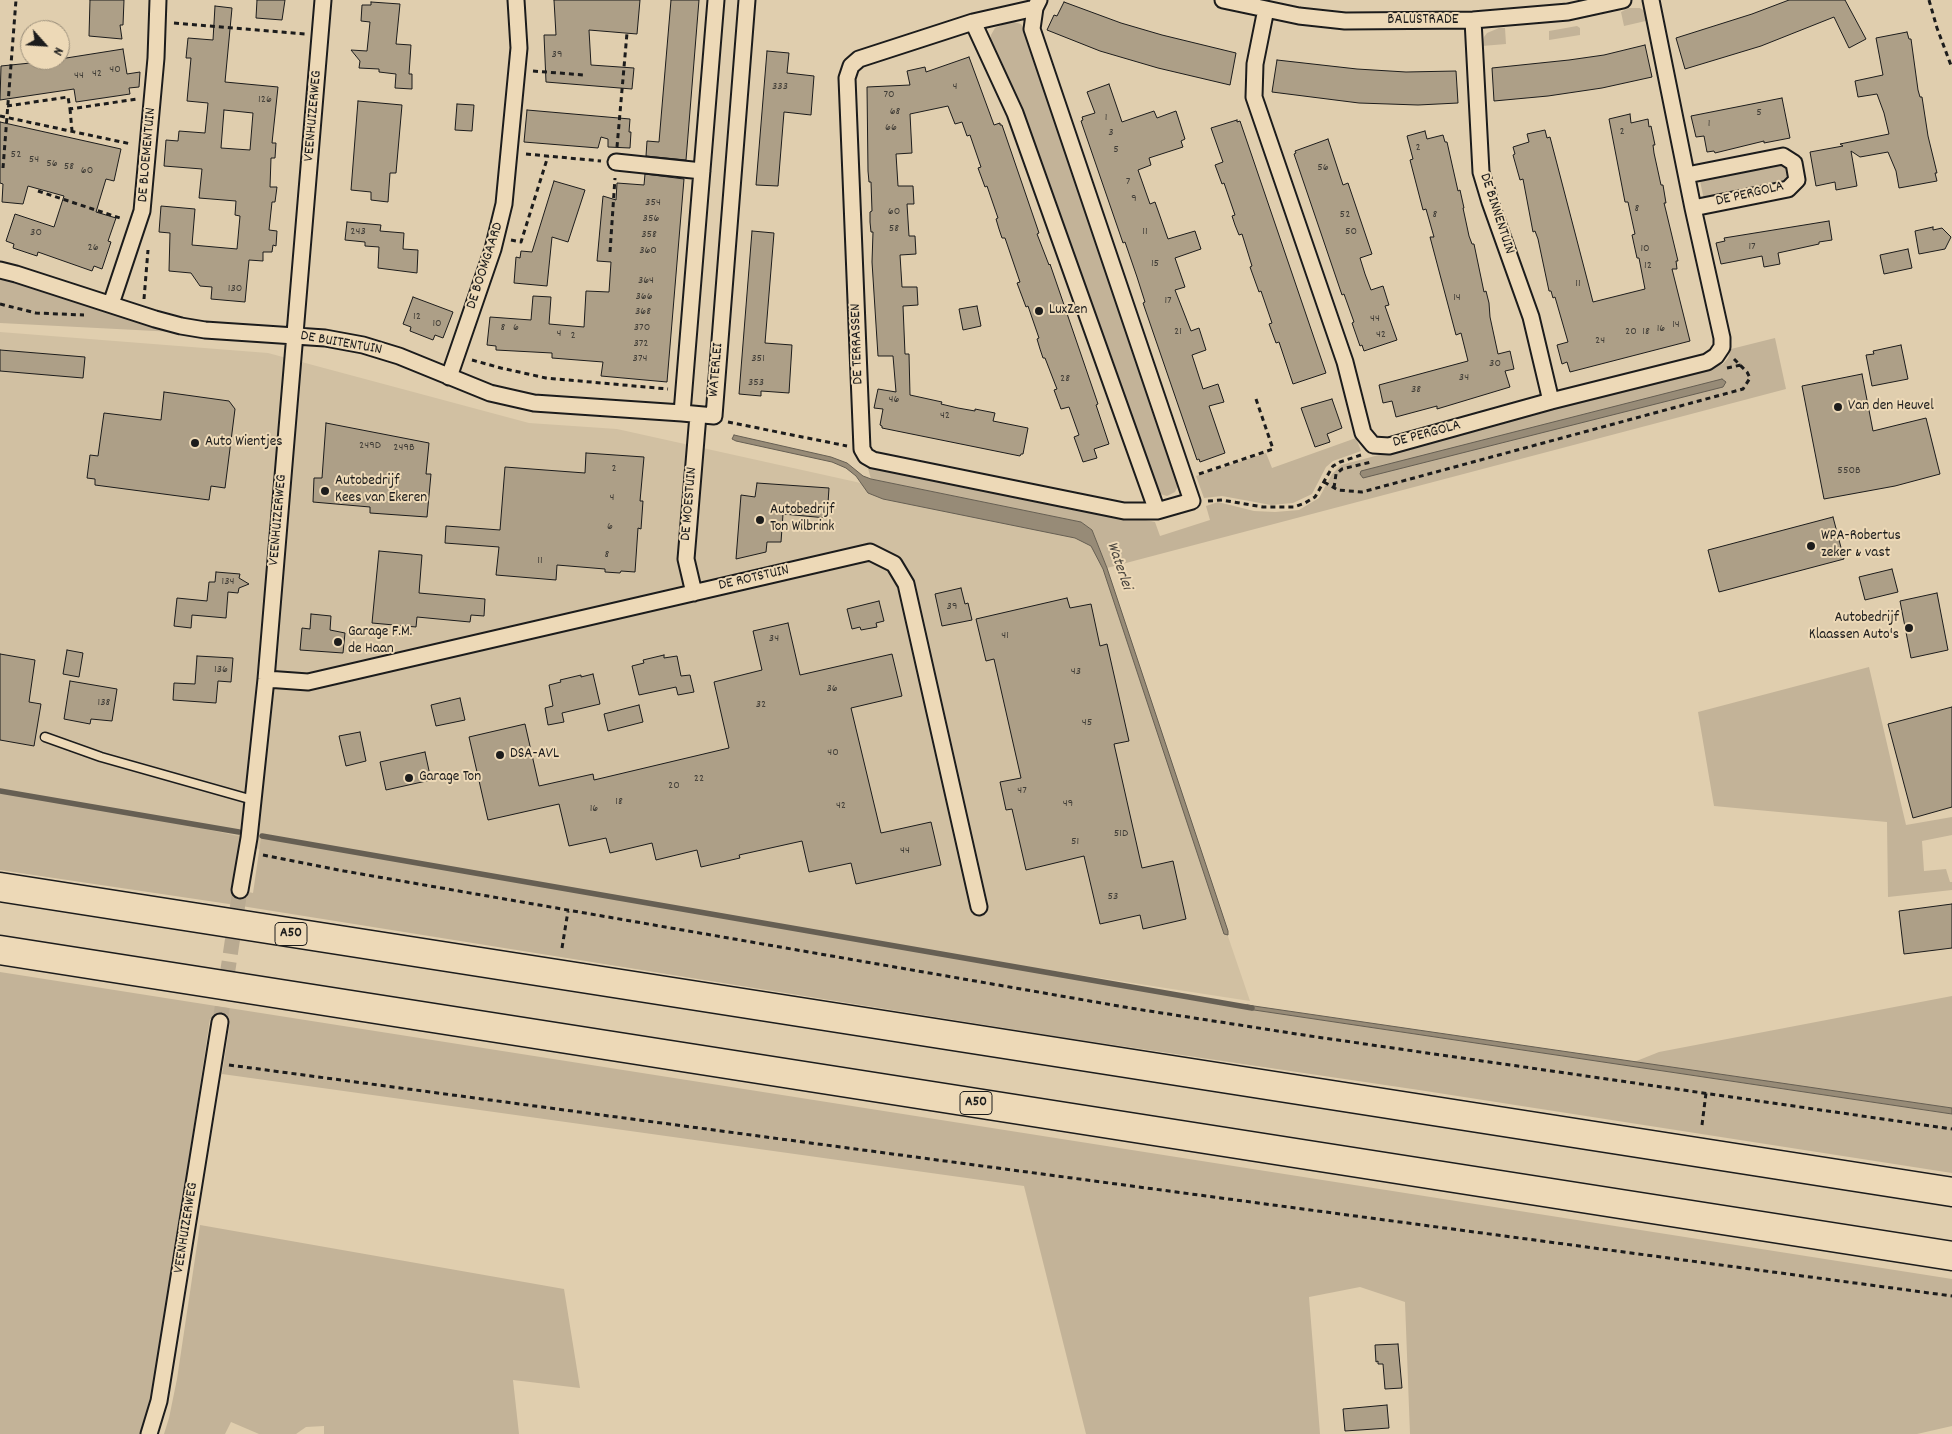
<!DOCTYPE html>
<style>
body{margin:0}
#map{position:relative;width:1952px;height:1434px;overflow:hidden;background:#e0ceae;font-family:Dekko,sans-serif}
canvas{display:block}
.north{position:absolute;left:20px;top:20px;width:50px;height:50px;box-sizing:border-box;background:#edd9b7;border:1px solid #998d79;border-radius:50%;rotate:116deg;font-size:14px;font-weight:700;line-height:20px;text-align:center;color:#1c1c1c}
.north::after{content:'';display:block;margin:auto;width:18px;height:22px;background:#1c1c1c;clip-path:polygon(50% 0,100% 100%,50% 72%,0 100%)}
</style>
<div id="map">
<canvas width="1952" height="1434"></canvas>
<div class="north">N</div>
</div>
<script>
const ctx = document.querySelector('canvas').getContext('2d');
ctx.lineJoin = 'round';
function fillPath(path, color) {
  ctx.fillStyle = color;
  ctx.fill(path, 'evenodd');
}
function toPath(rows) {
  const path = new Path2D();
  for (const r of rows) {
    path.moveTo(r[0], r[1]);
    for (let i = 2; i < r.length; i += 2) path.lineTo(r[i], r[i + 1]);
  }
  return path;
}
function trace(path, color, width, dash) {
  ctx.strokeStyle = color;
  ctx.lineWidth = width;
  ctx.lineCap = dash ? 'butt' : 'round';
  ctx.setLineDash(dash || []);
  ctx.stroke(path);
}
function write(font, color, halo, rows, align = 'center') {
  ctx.font = font + ' Dekko,sans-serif';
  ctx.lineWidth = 4;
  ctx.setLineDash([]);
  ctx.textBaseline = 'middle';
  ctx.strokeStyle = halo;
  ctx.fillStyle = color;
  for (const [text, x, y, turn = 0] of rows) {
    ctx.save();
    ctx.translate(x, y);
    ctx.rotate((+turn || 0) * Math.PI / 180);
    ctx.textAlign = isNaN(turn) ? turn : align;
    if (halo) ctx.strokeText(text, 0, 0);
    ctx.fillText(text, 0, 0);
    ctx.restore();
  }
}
fillPath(toPath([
 [0,332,268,353,529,423,617,429,1091,534,1250,1001,0,809]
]), '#d1c0a2');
fillPath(toPath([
 [1629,8,1640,8,1646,12,1650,20,1624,26,1621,12],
 [1010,21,1021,24,1025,30,1179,484,1175,492,1167,496,1157,493,990,42,991,35,995,28],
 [1577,26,1580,28,1580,35,1549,40,1549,31],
 [1499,28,1505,28,1506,44,1482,46,1484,37,1487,33],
 [1783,163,1788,164,1791,179,1788,183,1704,200,1700,181],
 [0,277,109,311,107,312,175,332,0,323],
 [1775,338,1786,389,1107,568,1092,530,1081,522,871,479,866,461,1155,522,1160,536,1210,520,1206,506,1218,502,1254,511,1275,512,1299,510,1319,498,1332,474,1341,465,1723,364,1728,358,1731,349],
 [1356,438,1361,451,1333,461,1326,467,1312,494,1293,503,1271,505,1222,496,1204,498,1196,476,1266,453,1272,468],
 [1869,667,1906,825,1952,817,1952,835,1922,841,1924,871,1946,869,1950,882,1952,882,1952,890,1888,897,1887,822,1714,806,1698,712],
 [0,793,169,821,242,837,231,888,253,893,261,838,1247,1005,1247,1009,1254,1010,1952,1114,1952,1173,1419,1090,1067,1038,229,904,0,870],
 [0,972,1952,1279,1952,1426,1917,1434,1410,1434,1405,1302,1360,1287,1309,1297,1320,1434,1086,1434,1024,1186,222,1074,230,1022,210,1019,152,1405,146,1425,141,1434,0,1434],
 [1952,996,1952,1108,1634,1062,1659,1052],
 [200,1225,564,1289,580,1388,513,1380,519,1434,324,1434,324,1426,306,1427,296,1434,259,1434,231,1422,225,1434,164,1434,169,1418,177,1379]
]), '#c3b398');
const water = toPath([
 [1722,379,1726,382,1723,387,1363,478,1360,474,1361,471,1722,379],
 [734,435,831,457,847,463,863,476,871,479,1081,522,1092,530,1107,568,1228,931,1228,935,1224,934,1103,569,1091,546,1075,538,883,499,868,493,856,476,846,468,832,462,736,441,732,439,734,435],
 [1247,1005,1952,1108,1952,1114,1254,1010,1247,1009,1247,1005]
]);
fillPath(water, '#978b77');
trace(water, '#665f53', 1);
trace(toPath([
 [0,791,239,832],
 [262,836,1252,1008]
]), '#665f53', 5.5);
const building = toPath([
 [90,0,124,0,123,25,120,25,122,39,89,36,90,0],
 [257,0,285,0,282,20,256,18,257,0],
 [554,0,640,0,637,34,589,30,591,65,634,68,632,89,546,82,544,35,556,35,554,0],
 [671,0,699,0,686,160,646,156,647,141,659,142,671,0],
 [1789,0,1845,0,1866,39,1849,48,1834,17,1761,46,1685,69,1676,38,1752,14,1789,0],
 [371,2,400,4,396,44,411,45,409,74,412,74,412,89,395,88,396,74,379,72,379,69,359,68,360,61,351,50,367,51,370,22,361,21,362,5,371,5,371,2],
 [1064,2,1121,23,1162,35,1236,53,1230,85,1158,68,1100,51,1047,30,1054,15,1057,16,1064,2],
 [215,6,232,8,225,82,278,87,272,143,276,143,275,158,271,158,270,187,277,187,275,202,272,202,269,230,277,231,276,246,273,245,272,252,263,252,263,261,249,260,245,302,211,299,212,287,200,286,191,273,169,271,170,233,159,232,161,206,195,209,192,245,237,249,240,216,235,215,236,201,199,198,202,169,164,166,166,140,178,141,179,131,205,133,208,103,187,101,191,58,186,58,188,38,213,40,215,6],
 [224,110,253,113,250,150,221,148,224,110],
 [1907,32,1909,39,1911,39,1918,90,1920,97,1922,97,1928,136,1937,173,1935,173,1937,181,1899,188,1896,171,1888,152,1860,157,1851,151,1857,186,1836,190,1835,182,1816,186,1810,152,1843,146,1840,144,1889,134,1884,113,1877,94,1858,97,1855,81,1883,75,1876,38,1907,32],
 [1645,45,1652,77,1602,88,1548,96,1494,101,1492,68,1569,60,1604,55,1645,45],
 [123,49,127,74,140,72,139,87,129,88,130,94,76,102,74,89,0,100,1,66,60,60,60,59,123,49],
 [767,51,789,53,787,73,814,76,811,115,784,112,778,186,756,185,767,51],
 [969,57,994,125,1000,123,1000,125,1002,125,1039,233,1037,234,1049,265,1050,264,1098,404,1096,405,1109,444,1094,449,1097,458,1083,462,1074,437,1079,435,1069,407,1061,409,1054,390,1057,389,1045,358,1043,358,1040,349,1037,339,1039,338,1028,306,1026,307,1017,283,1020,282,1005,238,1002,238,999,229,996,219,998,218,987,186,985,187,978,168,981,167,970,135,967,136,962,122,955,124,948,106,910,114,912,153,896,154,898,186,913,186,914,204,907,204,909,236,915,236,916,254,900,255,902,287,917,287,918,305,903,306,905,354,909,354,910,395,942,402,941,404,958,408,975,411,975,409,995,413,993,421,1028,428,1023,454,1021,454,1020,456,882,428,882,426,880,425,883,409,874,408,878,389,896,392,893,356,878,356,872,262,873,232,871,232,870,222,870,212,872,211,871,182,869,182,868,171,867,87,910,85,907,71,925,67,926,72,969,57],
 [1277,60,1357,69,1406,72,1456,71,1458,103,1418,105,1359,103,1272,92,1277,60],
 [1109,84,1122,122,1154,111,1157,118,1176,111,1185,139,1181,141,1183,147,1149,158,1151,165,1138,170,1150,204,1155,202,1168,239,1195,231,1201,249,1175,258,1185,287,1175,290,1191,331,1199,328,1206,350,1192,355,1203,389,1218,384,1224,402,1209,406,1225,453,1200,462,1199,459,1197,460,1143,303,1145,302,1137,277,1125,242,1123,243,1081,121,1083,120,1082,117,1095,113,1087,92,1109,84],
 [1782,98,1790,138,1764,143,1764,141,1715,153,1714,151,1707,152,1704,136,1696,137,1691,116,1782,98],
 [358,101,402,105,396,173,390,173,388,202,371,200,371,192,351,190,358,101],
 [457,104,474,105,472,131,455,130,457,104],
 [527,110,630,119,629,132,631,132,630,148,608,147,608,139,601,137,598,148,524,142,527,110],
 [1630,114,1631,123,1648,119,1649,127,1651,126,1655,145,1653,145,1654,153,1661,185,1663,185,1666,203,1664,203,1666,211,1678,261,1676,261,1677,269,1672,269,1690,341,1570,372,1567,362,1562,364,1557,345,1568,342,1555,297,1553,298,1551,291,1549,291,1538,239,1535,231,1533,232,1523,179,1520,180,1513,155,1515,154,1513,147,1529,142,1527,134,1545,130,1547,138,1550,137,1593,302,1645,289,1639,258,1637,258,1632,235,1635,234,1628,202,1625,202,1609,119,1630,114],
 [1237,120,1237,122,1240,121,1326,373,1293,384,1279,342,1276,343,1269,324,1272,323,1261,291,1259,292,1250,267,1252,266,1242,234,1239,235,1235,225,1232,216,1235,215,1224,183,1222,184,1215,165,1223,162,1211,128,1237,120],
 [0,122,121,149,114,181,106,179,96,212,116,218,108,241,111,242,102,269,94,266,92,271,38,252,37,256,13,248,14,244,6,241,15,214,54,227,64,196,28,186,23,204,2,202,3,184,0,183,0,122],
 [1425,131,1427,139,1443,135,1445,142,1447,142,1458,191,1460,190,1464,208,1463,208,1469,236,1472,244,1474,244,1484,292,1486,291,1489,303,1490,317,1498,354,1510,351,1514,369,1505,371,1510,387,1437,409,1437,406,1396,417,1392,401,1383,403,1379,385,1468,361,1461,333,1456,335,1430,237,1434,237,1426,209,1423,210,1410,160,1413,159,1407,136,1425,131],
 [1328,139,1343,185,1348,183,1372,254,1360,258,1365,274,1371,290,1383,286,1389,305,1385,306,1397,340,1364,351,1362,345,1360,346,1352,323,1354,322,1344,294,1342,295,1294,154,1296,153,1295,151,1328,139],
 [645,174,684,179,667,382,601,376,603,362,552,358,552,353,496,350,496,346,487,345,490,317,531,320,533,296,551,297,549,324,584,327,586,291,609,292,611,262,597,261,603,196,616,200,617,183,644,185,645,174],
 [554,181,585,190,568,242,552,237,547,286,514,283,516,257,520,258,521,251,532,252,554,181],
 [1829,221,1832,240,1819,242,1819,244,1778,253,1780,264,1764,267,1762,256,1721,264,1716,243,1725,241,1724,238,1829,221],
 [347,222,381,225,380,231,404,233,403,249,418,250,417,273,378,268,379,247,365,246,365,242,345,240,347,222],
 [1933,227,1933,230,1942,228,1951,237,1945,249,1919,254,1915,231,1933,227],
 [752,231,774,233,765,343,792,345,789,393,761,391,761,396,739,394,752,231],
 [1908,249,1912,268,1884,274,1880,255,1908,249],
 [413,297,453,312,443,338,435,335,433,340,410,331,411,327,403,324,413,297],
 [977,306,981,326,963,330,959,309,977,306],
 [1901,345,1908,379,1872,386,1866,355,1874,354,1873,351,1901,345],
 [0,350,85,357,83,378,0,371,0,350],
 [1862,374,1873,431,1926,418,1940,474,1895,486,1824,499,1802,386,1862,374],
 [164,392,229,401,235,409,225,488,211,486,209,500,95,485,95,479,87,478,90,455,98,456,104,413,161,420,164,392],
 [1332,399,1342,428,1327,434,1330,442,1315,447,1301,408,1332,399],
 [326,423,429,443,426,474,431,474,427,517,370,513,370,507,313,502,314,478,322,478,326,423],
 [586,453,644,457,640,501,643,501,641,529,638,528,635,572,621,571,620,573,605,572,605,569,557,565,556,580,496,575,499,547,445,543,446,526,500,530,505,467,585,473,586,453],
 [757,483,829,488,827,518,783,514,781,542,767,542,766,552,736,559,741,495,755,497,757,483],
 [1833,517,1844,559,1719,592,1708,550,1833,517],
 [379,551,422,555,419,593,485,599,484,616,471,615,470,622,417,617,416,627,372,623,379,551],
 [1892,569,1898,592,1865,600,1859,577,1892,569],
 [216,572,240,574,239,578,249,584,239,588,238,593,228,592,226,618,192,615,191,628,174,626,177,598,207,601,209,582,215,582,216,572],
 [961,588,965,604,968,603,972,620,942,626,935,594,961,588],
 [1937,593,1948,650,1911,658,1900,601,1937,593],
 [1067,598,1070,608,1091,604,1100,646,1107,644,1129,741,1114,744,1142,868,1173,861,1186,919,1143,929,1140,915,1100,924,1084,856,1026,870,1012,809,1006,810,1000,782,1021,778,994,659,986,661,976,619,1067,598],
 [879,601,884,621,876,623,877,627,861,630,860,627,852,629,847,609,879,601],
 [311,614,331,616,330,630,345,633,343,653,300,650,302,628,310,629,311,614],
 [788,623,800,675,892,654,902,696,851,708,881,833,931,822,941,865,856,884,851,863,809,872,802,841,739,855,740,858,701,867,697,850,656,860,652,843,610,853,606,838,569,846,559,804,488,820,469,737,525,724,539,786,593,774,594,780,729,748,714,682,762,670,753,631,788,623],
 [67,650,83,653,79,677,63,674,67,650],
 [0,654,35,660,29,702,41,704,34,746,0,740,0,654],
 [664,655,664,658,677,656,681,676,690,675,694,692,678,695,676,687,639,695,632,666,644,663,643,660,664,655],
 [197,656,233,658,231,682,218,681,216,703,173,700,174,683,195,684,197,656],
 [593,674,600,704,562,713,564,722,548,725,545,708,553,706,549,685,561,682,560,680,581,675,581,677,593,674],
 [70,681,117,689,112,721,91,719,90,724,64,719,70,681],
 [460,698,465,720,436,726,431,705,460,698],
 [639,705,643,722,608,731,604,714,639,705],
 [1952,707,1952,807,1913,818,1888,724,1952,707],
 [360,732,366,761,346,766,339,736,360,732],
 [425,752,431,780,386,790,380,762,425,752],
 [1952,904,1952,948,1904,954,1899,911,1952,904],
 [1398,1344,1402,1388,1385,1389,1383,1364,1378,1364,1378,1361,1376,1362,1375,1345,1398,1344],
 [1387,1405,1389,1428,1345,1431,1343,1409,1387,1405]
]);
fillPath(building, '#ad9f87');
trace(building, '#1c1c1c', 1);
trace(toPath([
 [220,1022,240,890]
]), '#b9aa91', 15, [15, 8]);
const lane = toPath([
 [45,737,101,757,253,800]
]);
const street = toPath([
 [716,0,682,413,714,416,747,0],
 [1223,0,1299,16,1345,21,1473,20,1568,12,1623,0],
 [1035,8,973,22,1015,113,1157,511,1192,501,1032,29,1035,8,1039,0],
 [1266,9,1255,64,1254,97,1345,362,1363,433,1373,445,1389,446,1551,401,1707,362,1716,356,1722,347,1722,338,1693,208,1651,0],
 [1473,20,1481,172,1490,202,1531,317,1551,401],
 [973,22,859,59,851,66,847,78,862,449,866,456,873,460,1124,511,1157,511],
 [616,162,702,171],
 [1687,175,1783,156,1794,163,1797,180,1788,189,1693,208],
 [0,270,16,274,155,319,181,326,205,330,325,338,363,345,399,356,490,393,534,403,682,413],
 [111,304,142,211,156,58,158,0],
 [449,377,493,249,504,204,519,48,516,0],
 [694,593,686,559,698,415],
 [266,679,308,682,870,552,894,564,906,584,979,907],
 [240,890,249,838,266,679,323,0],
 [149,1434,159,1401,220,1022]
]);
const highway = toPath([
 [0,887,1952,1192],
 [0,950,1952,1256]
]);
trace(lane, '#1c1c1c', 11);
trace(street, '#1c1c1c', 19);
trace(highway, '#1c1c1c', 31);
trace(toPath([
 [1929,0,1937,28,1952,68],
 [174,23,305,34],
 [533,71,584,75],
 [7,106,68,97,70,109,137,99],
 [70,109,72,131],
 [0,116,131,144],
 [617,147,627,33],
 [526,154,601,161],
 [3,168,16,0],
 [38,191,123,219],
 [511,240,521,242,548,156],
 [610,252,615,178],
 [144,299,148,250],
 [0,304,36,313,84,315],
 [472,360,501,368,546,378,668,389],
 [1727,368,1741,365],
 [728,422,847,446],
 [1199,474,1273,449,1256,399],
 [1324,482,1338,490,1362,492,1743,389,1750,378,1747,372,1734,359],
 [1334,488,1336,474,1342,469,1371,462],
 [1208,501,1222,500,1263,507,1294,507,1305,503,1315,497,1333,466,1340,462,1361,455],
 [263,855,344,871,1130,1008,1310,1036,1952,1129],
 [562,948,568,911],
 [229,1065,1952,1296],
 [1702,1125,1706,1093]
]), '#1c1c1c', 3, [5, 4]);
trace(lane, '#edd9b7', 8);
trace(street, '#edd9b7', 15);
trace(highway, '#edd9b7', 28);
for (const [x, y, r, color] of [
 [1039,311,5,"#1c1c1c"],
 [1838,407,5,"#1c1c1c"],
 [195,443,5,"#1c1c1c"],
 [325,491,5,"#1c1c1c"],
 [760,520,5,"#1c1c1c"],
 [1811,546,5,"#1c1c1c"],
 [1909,628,5,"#1c1c1c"],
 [338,642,5,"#1c1c1c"],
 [500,755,5,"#1c1c1c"],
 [409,778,5,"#1c1c1c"]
]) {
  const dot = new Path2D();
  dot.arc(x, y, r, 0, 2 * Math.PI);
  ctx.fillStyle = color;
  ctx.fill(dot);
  trace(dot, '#edd9b7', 2);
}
write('12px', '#403d37', null, [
 ["39",557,55],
 ["40",115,70],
 ["42",97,74],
 ["44",79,76],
 ["333",780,87],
 ["4",955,87],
 ["70",889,95],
 ["126",265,100],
 ["68",895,112],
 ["5",1759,113],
 ["1",1106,118],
 ["1",1709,124],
 ["66",891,128],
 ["2",1622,132],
 ["3",1111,133],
 ["2",1418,148],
 ["5",1116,150],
 ["52",16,155],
 ["54",34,160],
 ["56",52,164],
 ["58",69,167],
 ["56",1323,168],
 ["60",87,171],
 ["7",1128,182],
 ["9",1134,199],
 ["354",653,203],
 ["8",1637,209],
 ["60",894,212],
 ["52",1345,215],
 ["8",1435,215],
 ["356",651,219],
 ["58",894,229],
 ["243",358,232],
 ["11",1145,232],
 ["50",1351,232],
 ["30",36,233],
 ["358",649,235],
 ["17",1752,247],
 ["26",93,248],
 ["10",1645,249],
 ["360",648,251],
 ["15",1155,264],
 ["12",1648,266],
 ["364",646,281],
 ["11",1578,284],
 ["130",235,289],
 ["366",644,297],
 ["14",1457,298],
 ["17",1168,301],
 ["368",643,312],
 ["12",417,317],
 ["44",1375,319],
 ["10",437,324],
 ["14",1676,325],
 ["8",503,328],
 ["6",516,328],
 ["370",642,328],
 ["16",1661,329],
 ["21",1178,332],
 ["20",1631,332],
 ["18",1646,332],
 ["4",559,334],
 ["42",1381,335],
 ["2",573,336],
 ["24",1600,341],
 ["372",641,344],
 ["374",640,359],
 ["351",758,359],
 ["30",1495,364],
 ["34",1464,378],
 ["28",1065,379],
 ["353",756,383],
 ["38",1416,390],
 ["46",894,400],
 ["42",945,416],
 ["249D",370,446],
 ["249B",404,448],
 ["2",614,469],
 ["550B",1849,471],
 ["4",612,498],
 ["6",610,527],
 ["8",607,555],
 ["11",540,561],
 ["134",228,582],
 ["39",952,607],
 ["41",1005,636],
 ["34",774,639],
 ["136",221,670],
 ["43",1076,672],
 ["36",832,689],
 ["138",104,703],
 ["32",761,705],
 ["45",1087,723],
 ["40",833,753],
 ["22",699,779],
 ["20",674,786],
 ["47",1022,791],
 ["18",619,802],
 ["49",1068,804],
 ["42",841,806],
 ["16",594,809],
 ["51D",1121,834],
 ["51",1075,842],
 ["44",905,851],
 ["53",1113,897]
]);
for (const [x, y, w] of [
 [291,934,32],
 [976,1103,32]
]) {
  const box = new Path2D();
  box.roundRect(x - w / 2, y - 11.5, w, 23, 4);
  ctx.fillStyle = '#edd9b7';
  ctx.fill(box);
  trace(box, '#1c1c1c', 1);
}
write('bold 14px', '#1c1c1c', null, [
 ["A50",291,934],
 ["A50",976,1103]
]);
write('15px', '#1c1c1c', '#edd9b7', [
 ["BALUSTRADE",1423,21],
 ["VEENHUIZERWEG",314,116,-85],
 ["DE BLOEMENTUIN",148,155,-85],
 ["DE PERGOLA",1750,195,-13],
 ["DE BINNENTUIN",1496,214,72],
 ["DE BOOMGAARD",486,266,-72],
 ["DE BUITENTUIN",341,344,10],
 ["DE TERRASSEN",858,344,-92],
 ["WATERLEI",717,370,-85],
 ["DE PERGOLA",1427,435,-15],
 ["DE MOESTUIN",690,504,-85],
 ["VEENHUIZERWEG",279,520,-85],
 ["DE ROTSTUIN",754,579,-13],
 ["VEENHUIZERWEG",187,1228,-81]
]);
write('15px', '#1c1c1c', '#edd9b7', [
 ["LuxZen",1049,311],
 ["Van den Heuvel",1848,407],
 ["Auto Wientjes",205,443],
 ["Autobedrijf",335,482],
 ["Kees van Ekeren",335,499],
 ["Autobedrijf",770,511],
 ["Ton Wilbrink",770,528],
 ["WPA-Robertus",1821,537],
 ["zeker & vast",1821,554],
 ["Autobedrijf",1899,619,"right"],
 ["Klaassen Auto's",1899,636,"right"],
 ["Garage F.M.",348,633],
 ["de Haan",348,650],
 ["DSA-AVL",510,755],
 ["Garage Ton",419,778]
], 'left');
write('italic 16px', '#4d4840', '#edd9b7', [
 ["Waterlei",1118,566,71]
]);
</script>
